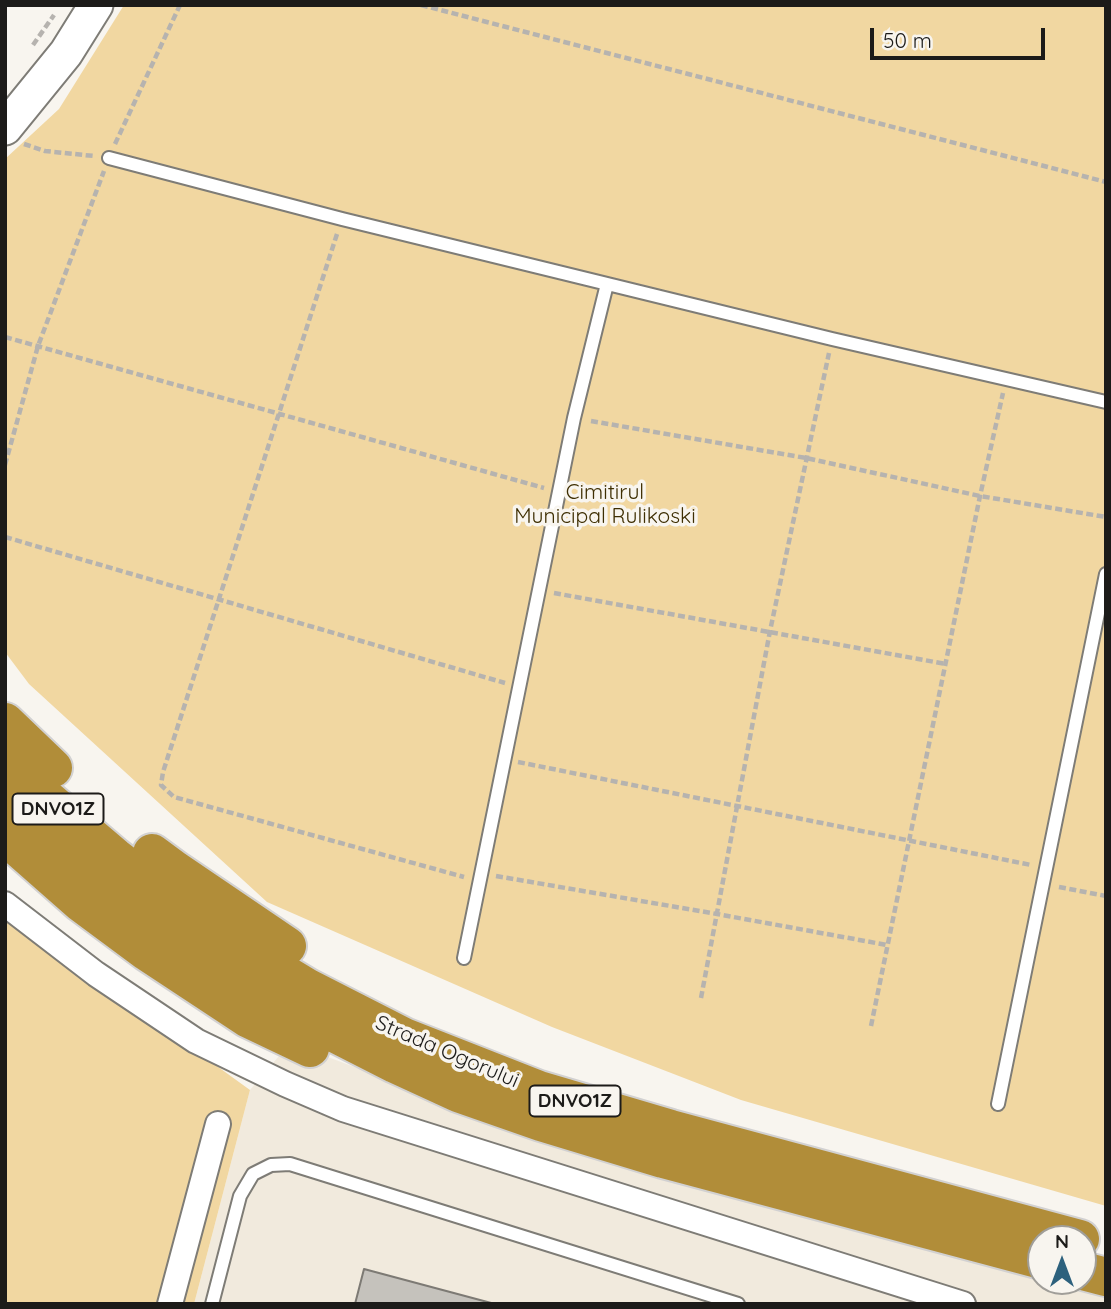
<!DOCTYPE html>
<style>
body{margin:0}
#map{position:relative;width:1111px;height:1309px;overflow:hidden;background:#f8f5ef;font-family:Quicksand,sans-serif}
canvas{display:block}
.frame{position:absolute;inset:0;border:7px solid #1c1b19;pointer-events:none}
.north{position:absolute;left:1027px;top:1225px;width:70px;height:70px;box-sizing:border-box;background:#f8f5ef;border:2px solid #a09e99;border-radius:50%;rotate:0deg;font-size:19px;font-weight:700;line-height:28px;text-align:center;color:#1c1b19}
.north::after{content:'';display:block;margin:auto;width:24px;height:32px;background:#2d617d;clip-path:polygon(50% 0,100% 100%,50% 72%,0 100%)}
.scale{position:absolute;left:870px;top:28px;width:175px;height:32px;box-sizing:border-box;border:4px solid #1c1b19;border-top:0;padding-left:9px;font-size:21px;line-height:24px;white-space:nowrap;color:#1c1b19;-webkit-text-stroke:5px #f8f5ef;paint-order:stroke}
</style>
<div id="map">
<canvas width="1111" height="1309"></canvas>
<div class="frame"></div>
<div class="north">N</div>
<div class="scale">50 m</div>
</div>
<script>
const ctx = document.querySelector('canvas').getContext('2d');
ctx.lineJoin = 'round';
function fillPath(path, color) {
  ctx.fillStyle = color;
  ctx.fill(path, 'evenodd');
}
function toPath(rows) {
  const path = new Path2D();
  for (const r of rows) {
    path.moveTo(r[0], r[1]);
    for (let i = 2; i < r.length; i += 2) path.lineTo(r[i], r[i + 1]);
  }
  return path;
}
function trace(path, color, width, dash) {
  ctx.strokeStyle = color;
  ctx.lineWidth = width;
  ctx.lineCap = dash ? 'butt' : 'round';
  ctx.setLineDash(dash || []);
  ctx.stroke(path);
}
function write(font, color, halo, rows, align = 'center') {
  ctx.font = font + ' Quicksand,sans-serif';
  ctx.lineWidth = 7;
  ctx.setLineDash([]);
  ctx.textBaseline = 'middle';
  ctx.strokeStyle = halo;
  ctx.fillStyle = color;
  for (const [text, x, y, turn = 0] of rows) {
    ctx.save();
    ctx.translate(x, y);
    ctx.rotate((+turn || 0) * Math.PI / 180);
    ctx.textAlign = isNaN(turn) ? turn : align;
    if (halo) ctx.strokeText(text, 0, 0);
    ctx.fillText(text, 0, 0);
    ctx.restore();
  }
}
fillPath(toPath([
 [290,1043,403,1085,1041,1267,1041,1281,1083,1281,1106,1285,1106,1304,194,1304,250,1090]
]), '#f1eadd');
fillPath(toPath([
 [124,5,1106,5,1106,1206,741,1100,552,1027,267,902,29,684,5,652,5,159,59,109],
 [5,913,250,1090,194,1304,5,1304]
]), '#f1d7a1');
const building = toPath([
 [364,1269,495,1304,355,1304,364,1269]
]);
fillPath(building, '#c5c2bc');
trace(building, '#7d7a74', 2);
const lane = toPath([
 [109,158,342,219,832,339,1106,402],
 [464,958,574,418,607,284],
 [998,1104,1106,574],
 [212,1304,240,1196,253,1174,271,1165,290,1164,738,1304]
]);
const street = toPath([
 [5,904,96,974,196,1041,285,1084,343,1109,963,1304],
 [170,1304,218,1124]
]);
const secondary = toPath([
 [5,128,66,53,96,5]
]);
const highway = toPath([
 [5,722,53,768],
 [5,757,47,799,115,857,202,924,308,988,404,1037,539,1090,671,1129,1080,1239],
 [5,800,23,817,109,891,184,944,293,1012,395,1064,458,1093,541,1122,663,1159,1041,1260],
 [5,836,81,903,147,952,247,1018,310,1048],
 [152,853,175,870,287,946],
 [1083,1271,1106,1277]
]);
trace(lane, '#7e7c76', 16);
trace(street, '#7e7c76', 28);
trace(secondary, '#7e7c76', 37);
trace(highway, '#d2d1d1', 42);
trace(toPath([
 [421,5,1106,182],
 [33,45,54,15],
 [24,144,45,151,94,156],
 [115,144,180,5],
 [337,234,163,772,161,785,174,797,464,877],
 [5,337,544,488],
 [591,421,806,458,980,496,1106,517],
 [5,465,38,346,104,171],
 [5,537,505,683],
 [554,593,946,664],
 [518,762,1031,865],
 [496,876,717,914,887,945],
 [1059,887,1106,896],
 [701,998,770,631,829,353],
 [871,1026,980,496,1003,393]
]), '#b6b3af', 4.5, [7, 3.5]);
trace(lane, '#fff', 12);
trace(street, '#fff', 24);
trace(secondary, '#fff', 33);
trace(highway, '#b18d39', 38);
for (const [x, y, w] of [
 [58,809,91],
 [575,1101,91]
]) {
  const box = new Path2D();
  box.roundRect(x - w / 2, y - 15.5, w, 31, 5);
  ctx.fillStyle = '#f8f5ef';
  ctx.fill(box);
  trace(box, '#1c1b19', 2);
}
write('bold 19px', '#1c1b19', null, [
 ["DNVO1Z",58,809],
 ["DNVO1Z",575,1101]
]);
write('21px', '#3e2e02', '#f8f5ef', [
 ["Cimitirul",605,493],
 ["Municipal Rulikoski",605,517]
]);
write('21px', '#1c1b19', '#f8f5ef', [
 ["Strada Ogorului",447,1052,23]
]);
</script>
